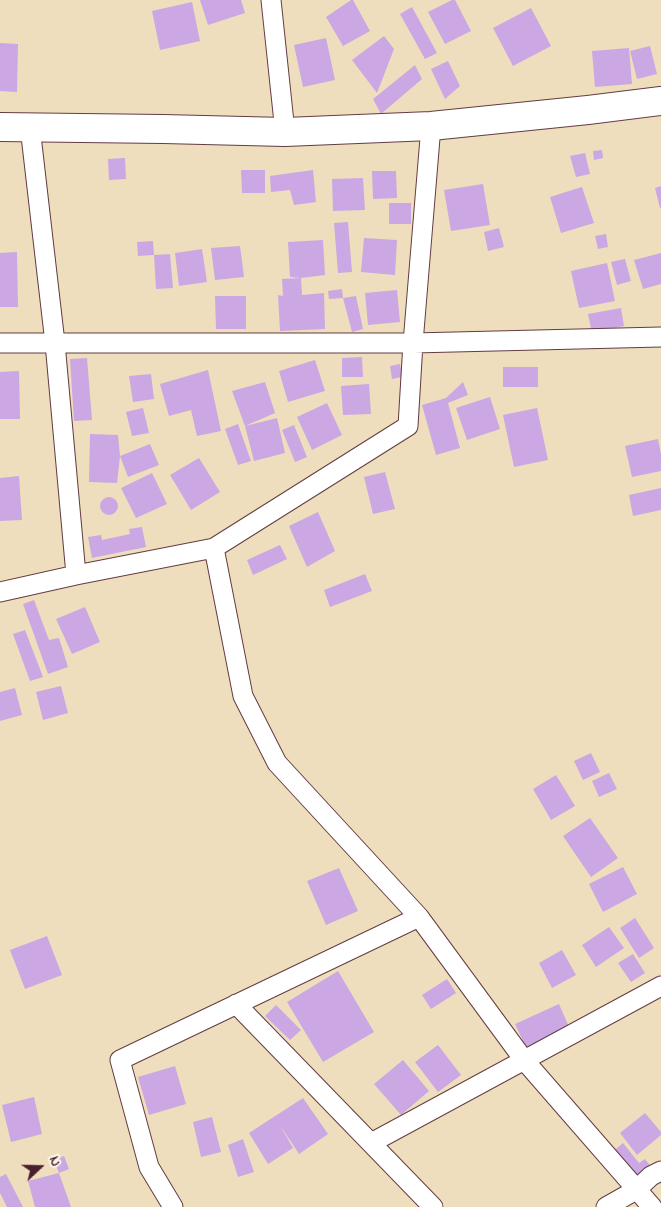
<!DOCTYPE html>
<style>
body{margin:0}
#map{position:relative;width:661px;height:1207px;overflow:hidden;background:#efdebd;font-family:"Indie Flower",sans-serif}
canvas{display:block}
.north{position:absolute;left:15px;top:1142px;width:50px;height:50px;-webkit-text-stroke:4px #fbf7ec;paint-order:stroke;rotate:69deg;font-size:14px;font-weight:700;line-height:20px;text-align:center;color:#4a1f2b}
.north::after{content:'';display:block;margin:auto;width:18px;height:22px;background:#4a1f2b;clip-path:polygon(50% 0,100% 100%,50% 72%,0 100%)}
</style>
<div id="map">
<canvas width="661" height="1207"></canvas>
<div class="north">N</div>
</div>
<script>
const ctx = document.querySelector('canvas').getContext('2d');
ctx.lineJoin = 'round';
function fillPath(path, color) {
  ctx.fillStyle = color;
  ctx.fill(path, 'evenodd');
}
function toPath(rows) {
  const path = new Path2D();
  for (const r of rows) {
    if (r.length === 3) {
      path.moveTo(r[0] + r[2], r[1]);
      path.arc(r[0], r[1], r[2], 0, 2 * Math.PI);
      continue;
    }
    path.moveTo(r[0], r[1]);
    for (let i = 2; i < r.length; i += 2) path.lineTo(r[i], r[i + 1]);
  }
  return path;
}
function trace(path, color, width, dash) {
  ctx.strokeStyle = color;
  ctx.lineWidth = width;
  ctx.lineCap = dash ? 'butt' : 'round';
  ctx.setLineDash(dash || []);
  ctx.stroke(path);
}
fillPath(toPath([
 [200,0,241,0,245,13,208,25],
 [351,0,353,0,370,31,343,46,326,17],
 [452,0,455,0,471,31,445,44,428,12],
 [192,2,200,41,160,50,152,11],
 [412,7,437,53,425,59,400,14],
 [531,8,551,46,513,66,493,28],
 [384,36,394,49,377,93,352,60],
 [326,38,335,80,303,87,294,45],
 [0,43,18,44,17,92,0,91],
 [650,46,657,74,637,79,630,51],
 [629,48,632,84,595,87,592,51],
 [448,61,460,86,445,99,431,69],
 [415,65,422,79,381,114,373,99],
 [602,150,603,158,594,160,593,151],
 [585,153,590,174,576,177,570,156],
 [125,158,126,179,109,180,108,159],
 [241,170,265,170,265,193,242,193],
 [313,170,316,202,294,205,290,190,271,192,270,176],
 [372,171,396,171,397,198,373,199],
 [363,178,365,210,333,211,332,179],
 [483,184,490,225,451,231,444,190],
 [661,186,661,208,660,208,655,188],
 [582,187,594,223,561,233,550,197],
 [389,203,411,203,411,224,389,224],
 [348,222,352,272,338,273,334,223],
 [499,228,504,247,488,251,484,232],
 [606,234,608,247,598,249,595,236],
 [364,238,397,240,395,275,361,272],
 [323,240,325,275,301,278,290,277,288,242],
 [153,241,154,255,170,254,173,288,156,289,154,255,138,256,137,242],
 [240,246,244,277,215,280,211,248],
 [202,249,207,282,179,286,175,253],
 [17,252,18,307,0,307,0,253],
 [661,253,661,284,643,289,634,260],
 [625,259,631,281,617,285,611,262],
 [607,263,615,301,579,308,571,271],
 [301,278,302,295,324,293,325,329,280,331,278,295,283,296,282,279],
 [342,289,343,298,356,296,363,329,352,332,343,298,329,299,328,291],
 [397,290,400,322,368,325,365,293],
 [215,296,246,296,246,329,216,329],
 [621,308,624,326,592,333,588,314],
 [362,357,363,377,342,377,342,358],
 [87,358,92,420,74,421,70,359],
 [315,360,325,391,288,402,279,371],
 [400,364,402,377,392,379,390,366],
 [503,367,538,367,538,387,503,387],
 [208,370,221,431,197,436,191,410,169,416,160,384],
 [19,371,20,419,0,419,0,372],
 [151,374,154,399,133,402,129,376],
 [265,382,275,413,245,426,232,391],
 [463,382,468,395,448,403,460,448,436,455,422,405,446,398],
 [369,384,371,414,343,415,341,386],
 [490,397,500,429,467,440,456,408],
 [327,403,342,435,312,450,297,417],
 [143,408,149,433,132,436,126,412],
 [537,408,548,460,514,467,503,415],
 [277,418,285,453,254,461,245,426],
 [238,424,251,461,238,465,225,429],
 [294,425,307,457,295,462,282,430],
 [90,434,118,435,120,456,150,444,159,465,128,477,120,456,117,483,89,482],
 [658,439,661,454,661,471,632,477,625,446],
 [199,458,220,492,191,510,170,475],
 [385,472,395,509,373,514,364,477],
 [152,473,167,504,136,518,121,488],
 [19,476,22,520,0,521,0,478],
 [661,488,661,510,633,516,629,495],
 [109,506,9],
 [318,512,335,551,307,567,289,526],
 [142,527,146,547,92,558,88,537,101,535,102,540,130,534,129,529],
 [280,545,287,559,253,575,247,560],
 [365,574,372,591,330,607,324,590],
 [34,600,49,640,59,638,68,667,48,674,23,604],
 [85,607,100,642,72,654,56,619],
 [25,630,43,677,30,681,13,634],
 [61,686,68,713,43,720,36,692],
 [15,688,22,715,0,721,0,692],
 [591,753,600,772,583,780,574,761],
 [609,773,617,789,599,797,592,781],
 [556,775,575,806,551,820,533,789],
 [590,818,618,858,591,877,563,836],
 [623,867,637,894,603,912,589,884],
 [339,868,358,911,326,925,307,881],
 [635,918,654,948,639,958,620,928],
 [609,927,624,948,596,967,582,945],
 [47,936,62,975,25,989,10,950],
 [562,950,576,975,552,988,539,963],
 [633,954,645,973,631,982,618,963],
 [338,971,374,1032,323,1062,287,1002],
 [447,979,456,993,431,1009,422,995],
 [559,1004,569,1027,526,1047,515,1024],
 [276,1005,301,1030,290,1040,265,1016],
 [438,1045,461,1075,438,1092,415,1062],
 [403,1060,429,1091,401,1115,374,1084],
 [175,1066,186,1104,149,1115,138,1077],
 [34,1097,42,1134,11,1142,2,1105],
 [303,1098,328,1134,299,1154,280,1125,293,1148,268,1164,249,1133],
 [645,1113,661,1132,661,1135,637,1155,620,1133],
 [212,1117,221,1152,201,1157,193,1122],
 [243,1139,254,1172,238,1177,228,1145],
 [623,1143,639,1163,645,1159,652,1168,633,1183,610,1154],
 [64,1156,69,1169,59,1173,54,1160],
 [59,1173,71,1207,35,1207,28,1181],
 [6,1174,23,1207,7,1207,0,1193,0,1177]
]), '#cba7e3');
const minor = toPath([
 [271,0,285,132],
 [30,127,55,343,76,575],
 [0,343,413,343,661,337],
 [214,548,243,696,277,763,419,917,524,1060,652,1207],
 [0,592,76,575,214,548,408,426,413,343,431,126],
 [236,1004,433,1207],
 [371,1143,661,986],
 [173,1207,149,1167,120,1060,419,917],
 [606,1207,636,1190,651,1176,661,1171]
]);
const primary = toPath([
 [0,127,163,129,285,132,431,126,588,110,661,101]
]);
trace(minor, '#633c41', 21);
trace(primary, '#633c41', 30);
trace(minor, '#fff', 19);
trace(primary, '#fff', 28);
</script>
